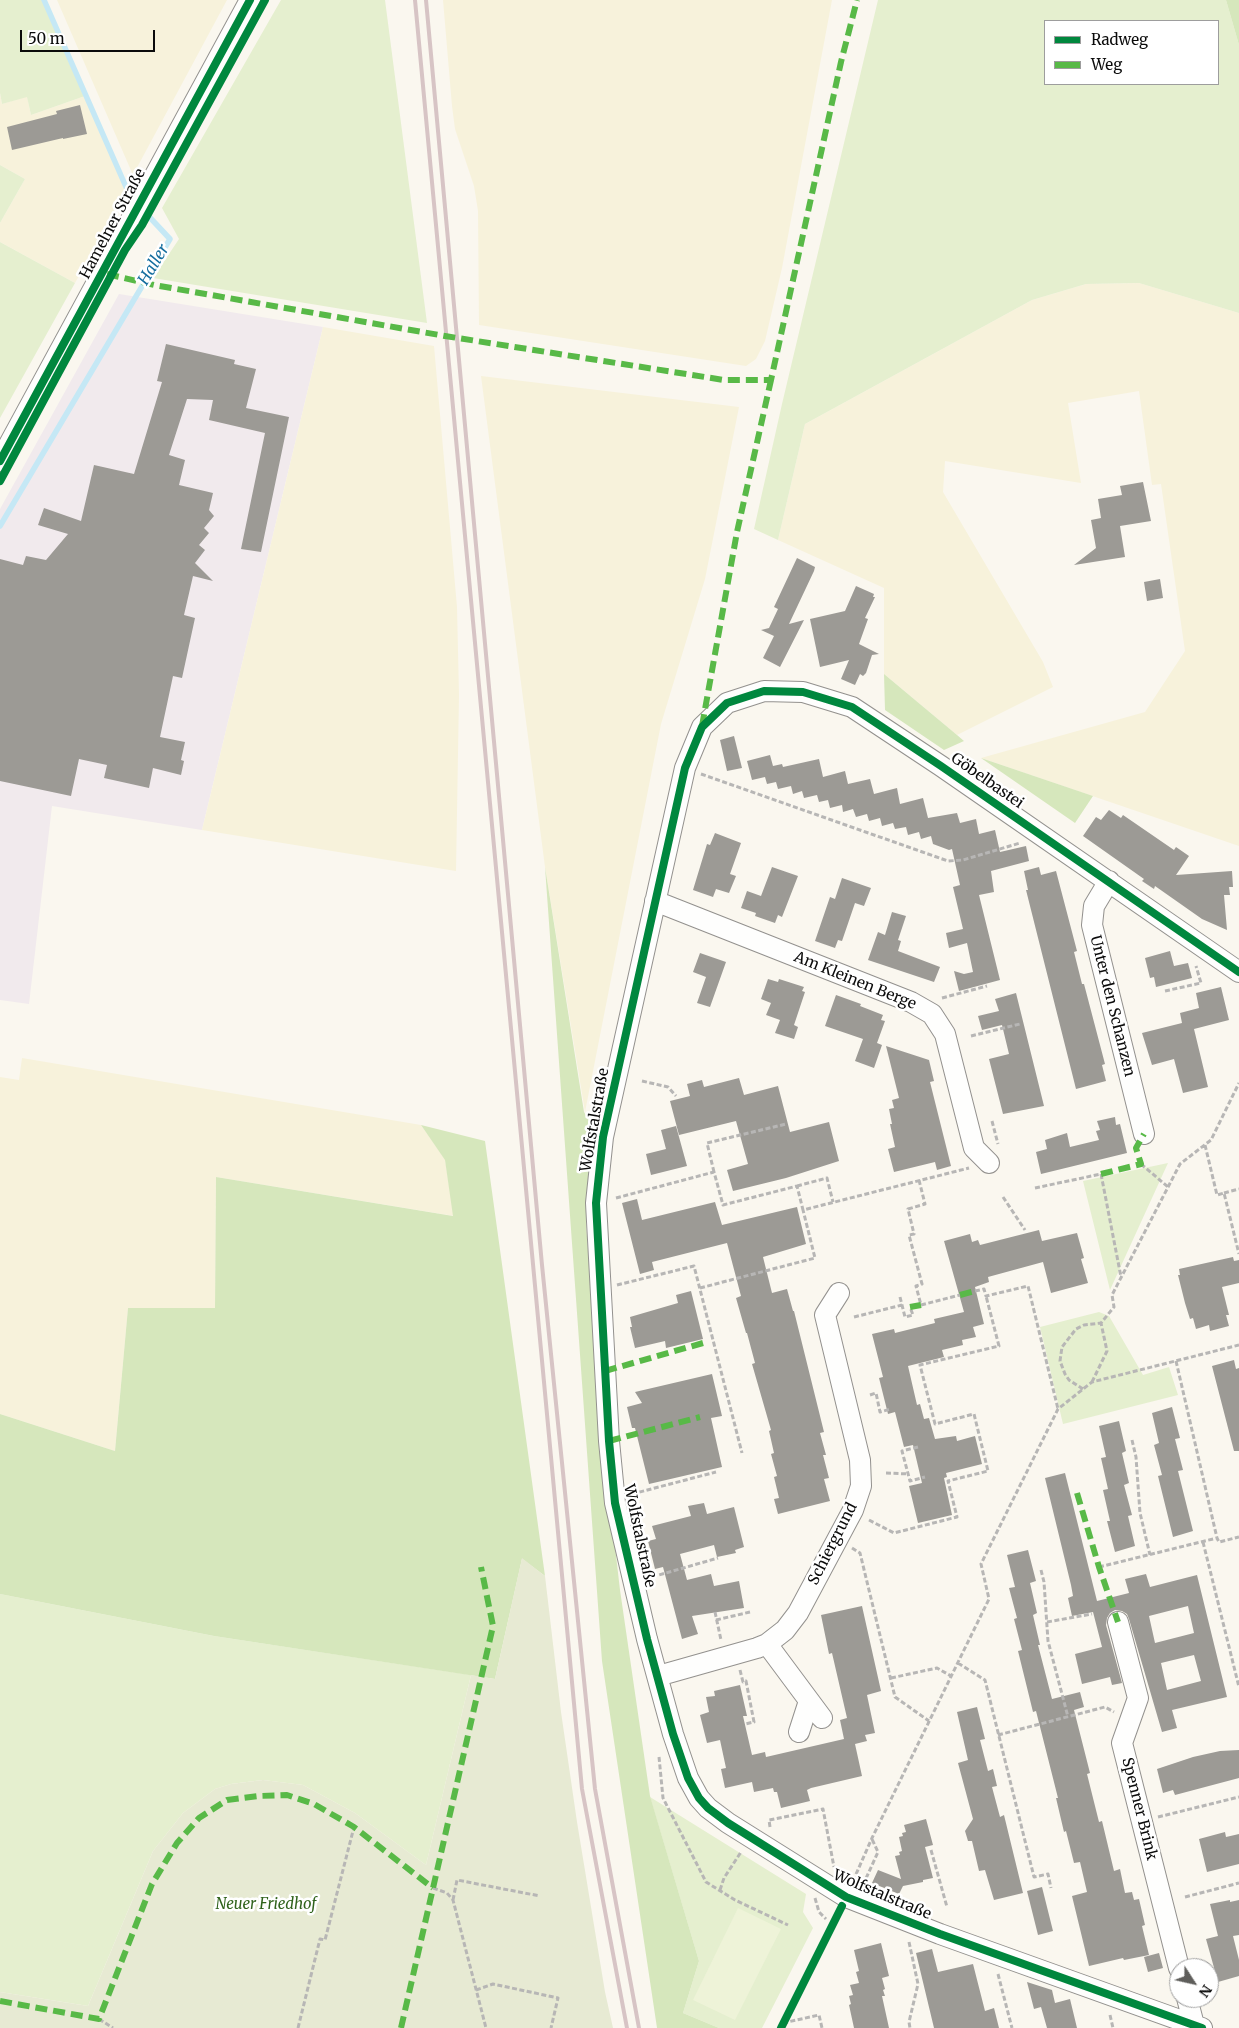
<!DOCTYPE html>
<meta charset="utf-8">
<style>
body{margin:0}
#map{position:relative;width:1239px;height:2028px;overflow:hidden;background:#faf7ef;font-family:Merriweather,serif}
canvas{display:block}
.legend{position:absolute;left:1044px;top:20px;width:175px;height:65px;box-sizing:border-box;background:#fff;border:1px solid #9d9d9d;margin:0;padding:6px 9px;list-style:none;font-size:15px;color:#0b0b0b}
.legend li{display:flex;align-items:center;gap:10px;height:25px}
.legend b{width:25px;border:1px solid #9d9d9d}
.north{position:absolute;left:1169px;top:1958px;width:50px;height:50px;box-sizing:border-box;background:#fff;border:1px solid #9d9d9d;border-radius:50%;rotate:125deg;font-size:14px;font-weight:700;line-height:20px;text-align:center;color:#0b0b0b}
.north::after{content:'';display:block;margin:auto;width:18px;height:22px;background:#5f5e5b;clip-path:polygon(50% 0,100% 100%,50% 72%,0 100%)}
.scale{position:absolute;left:20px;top:30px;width:135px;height:22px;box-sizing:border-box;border:2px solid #0b0b0b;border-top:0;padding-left:6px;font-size:15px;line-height:18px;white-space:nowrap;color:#0b0b0b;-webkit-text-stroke:4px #fff;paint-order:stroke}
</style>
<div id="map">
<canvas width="1239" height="2028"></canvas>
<ul class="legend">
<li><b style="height:6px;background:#00873e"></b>Radweg</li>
<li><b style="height:6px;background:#58b947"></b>Weg</li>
</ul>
<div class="north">N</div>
<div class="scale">50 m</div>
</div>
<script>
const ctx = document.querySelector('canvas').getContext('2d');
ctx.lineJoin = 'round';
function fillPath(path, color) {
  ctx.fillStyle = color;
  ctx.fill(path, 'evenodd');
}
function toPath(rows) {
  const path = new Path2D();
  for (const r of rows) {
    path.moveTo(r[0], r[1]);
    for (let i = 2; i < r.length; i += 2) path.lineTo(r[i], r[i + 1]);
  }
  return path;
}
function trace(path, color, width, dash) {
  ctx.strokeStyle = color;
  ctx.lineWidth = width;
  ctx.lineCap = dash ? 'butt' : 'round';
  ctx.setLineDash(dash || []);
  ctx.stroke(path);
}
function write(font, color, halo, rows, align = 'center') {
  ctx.font = font + ' Merriweather,serif';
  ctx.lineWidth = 5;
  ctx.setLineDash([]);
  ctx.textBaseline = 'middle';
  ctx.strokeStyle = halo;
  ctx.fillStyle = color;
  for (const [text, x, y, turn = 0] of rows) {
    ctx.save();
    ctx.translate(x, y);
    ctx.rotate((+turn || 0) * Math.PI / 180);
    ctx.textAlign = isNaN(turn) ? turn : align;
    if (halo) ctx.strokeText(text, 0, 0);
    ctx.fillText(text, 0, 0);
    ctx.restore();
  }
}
fillPath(toPath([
 [119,294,323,327,202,830,52,806,29,1004,0,1000,0,509]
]), '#f1eaed');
fillPath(toPath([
 [57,0,227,0,133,175,97,92],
 [443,0,832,0,782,268,765,341,756,359,746,366,479,325,478,211,474,186,455,129,452,106],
 [0,93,2,104,27,96,31,115,85,96,126,189,75,283,0,242,0,223,25,179,0,165],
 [1139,283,1239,313,1239,846,981,758,1145,712,1185,651,1161,484,1152,485,1139,391,1068,403,1081,483,945,461,943,492,1043,662,1053,687,957,735,884,674,884,588,778,540,805,424,1032,300,1086,284],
 [323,327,434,346,457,607,459,695,456,871,202,830],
 [481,376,739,407,705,579,661,724,585,1112,545,867],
 [22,1058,421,1125,445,1159,454,1216,216,1177,215,1309,128,1308,115,1451,0,1414,0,1077,19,1080]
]), '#f7f2db');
fillPath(toPath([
 [0,0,43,0,85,96,31,115,27,97,2,104,0,93],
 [281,0,385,0,427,323,153,278,179,239,162,208],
 [878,0,1226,0,1239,45,1239,313,1139,283,1086,284,1032,300,805,424,778,540,754,529,782,404],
 [1045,21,1218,21,1218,84,1045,84],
 [0,165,25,179,0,223],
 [0,242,75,283,0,418],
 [1168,1163,1110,1290,1083,1181],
 [1099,1312,1109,1316,1143,1375,1169,1367,1178,1395,1063,1424,1040,1327],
 [0,1594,214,1636,471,1675,426,1865,355,1813,303,1785,263,1780,231,1784,215,1789,183,1813,153,1851,88,2006,0,1992],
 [650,1797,806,1894,803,1912,813,1928,762,2028,719,2028,683,2013,699,1961]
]), '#e5efcf');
fillPath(toPath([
 [1226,0,1239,0,1239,45],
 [884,674,957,735,964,741,944,750,885,710],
 [981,758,1093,796,1075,823],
 [545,867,584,1112,594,1129,586,1223,600,1417,620,1590,650,1796,699,1961,683,2013,719,2028,657,2028,602,1661],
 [421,1125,485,1141,545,1576,522,1559,495,1679,214,1636,0,1594,0,1414,115,1451,128,1308,215,1308,216,1177,453,1216,445,1160]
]), '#d6e7bc');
fillPath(toPath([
 [522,1558,545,1576,561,1712,577,1822,605,1992,613,2028,0,2028,0,1992,88,2006,153,1851,183,1813,215,1789,231,1784,263,1780,303,1785,355,1813,426,1865,471,1675,495,1679]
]), '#e7ead3');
fillPath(toPath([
 [738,1908,781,1929,735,2020,693,2000]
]), '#eef3d8');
trace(toPath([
 [44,0,130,196,136,202],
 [0,526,170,239,142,209]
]), '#c5e8f5', 5.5);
fillPath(toPath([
 [80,105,87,134,63,139,63,138,12,150,7,127,57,114,56,111],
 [166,344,235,360,234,364,256,369,246,408,289,417,261,552,241,549,265,433,209,420,213,400,187,399,169,455,185,460,179,485,213,493,209,510,214,516,204,528,209,533,199,545,205,550,195,563,213,581,193,576,184,615,195,618,182,678,173,676,160,737,185,742,181,760,184,761,181,775,153,768,149,788,104,778,107,765,79,759,71,796,0,781,0,559,23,565,26,556,46,560,68,534,38,525,44,508,81,521,94,465,134,474,162,382,157,381],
 [1143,482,1151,521,1120,526,1125,557,1074,565,1096,548,1091,520,1101,518,1098,499,1122,495,1120,486],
 [797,558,815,567,814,571,789,624,804,620,780,667,763,658,774,636,761,630,769,628,778,609,774,607],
 [1160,579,1163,598,1147,601,1144,582],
 [856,586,874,594,873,597,875,597,865,618,868,619,859,644,879,654,872,655,866,673,863,676,860,674,855,685,841,679,849,660,820,667,810,619,845,611],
 [734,736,742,768,727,771,720,740],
 [770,755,773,766,782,764,783,767,819,759,823,777,845,771,848,784,870,779,874,794,897,788,900,804,923,798,928,818,957,813,960,823,976,819,979,834,995,830,1000,852,1026,846,1029,861,991,871,994,892,979,895,1000,980,959,991,954,971,964,974,973,972,967,943,949,948,946,933,963,929,953,887,960,885,952,849,949,850,933,844,931,836,921,839,919,832,908,835,906,827,895,829,893,823,882,826,880,818,869,821,867,814,856,817,853,809,843,812,842,805,830,808,828,800,819,802,817,795,804,798,802,791,793,794,791,786,778,789,776,782,767,784,765,777,752,780,747,761],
 [1109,810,1121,818,1123,815,1174,850,1176,847,1189,856,1176,875,1232,871,1233,887,1229,887,1230,895,1224,895,1227,930,1202,919,1155,886,1154,889,1142,881,1144,879,1083,836,1096,817,1101,820],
 [715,833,741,843,730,874,736,876,729,893,716,889,713,897,693,890,707,844,710,845],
 [772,867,798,876,782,917,778,915,775,923,755,916,756,913,741,908,747,891,761,896],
 [1039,867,1041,875,1056,871,1077,951,1074,952,1082,984,1084,984,1105,1064,1102,1065,1106,1081,1076,1089,1026,890,1028,890,1024,871],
 [842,878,871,888,864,906,855,903,842,941,838,940,835,948,815,941,830,897,835,899],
 [892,912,906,916,898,940,901,941,898,951,940,967,934,982,868,960,878,932,885,935],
 [1170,951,1174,966,1188,963,1192,978,1156,987,1154,977,1150,978,1145,958],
 [700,953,726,962,710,1007,697,1003,706,977,693,972],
 [768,979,778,982,779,979,804,987,802,991,805,992,794,1025,798,1027,794,1039,775,1033,780,1020,766,1015,771,1003,761,999],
 [1221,987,1229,1020,1194,1029,1208,1087,1183,1093,1174,1059,1152,1065,1142,1033,1182,1023,1180,1013,1199,1008,1196,993],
 [1016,993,1044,1106,1003,1114,989,1059,1009,1054,1002,1025,982,1030,978,1016,999,1011,995,999],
 [836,995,861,1004,860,1006,883,1015,881,1020,885,1021,877,1043,882,1045,874,1068,855,1061,863,1039,825,1026],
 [886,1046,929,1060,934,1081,930,1082,951,1166,937,1170,935,1162,894,1172,888,1149,895,1147,890,1124,892,1124,889,1109,894,1108,892,1100,899,1098],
 [739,1078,744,1095,778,1086,790,1132,829,1122,839,1161,786,1178,733,1191,727,1170,748,1164,736,1121,679,1135,670,1101,690,1096,687,1084,702,1080,704,1087],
 [1115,1117,1116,1125,1120,1124,1127,1153,1041,1174,1036,1152,1047,1149,1045,1140,1067,1133,1070,1147,1099,1140,1096,1131,1100,1130,1097,1121],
 [676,1126,687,1166,651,1175,646,1154,666,1149,661,1130],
 [637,1199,642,1220,715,1202,722,1225,797,1207,806,1244,763,1257,772,1293,787,1289,793,1311,794,1311,824,1432,820,1433,826,1455,823,1455,829,1478,824,1479,830,1501,778,1514,774,1499,779,1498,774,1477,777,1476,771,1454,774,1453,769,1431,771,1430,752,1364,755,1363,747,1333,746,1333,736,1298,741,1296,727,1243,652,1262,654,1270,640,1274,622,1203],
 [1039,1230,1042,1241,1077,1233,1084,1258,1081,1259,1088,1283,1051,1293,1043,1262,988,1277,989,1282,975,1287,984,1324,973,1327,976,1337,962,1340,963,1345,942,1350,944,1357,908,1366,917,1405,920,1404,924,1419,929,1418,935,1439,956,1436,957,1441,975,1436,982,1464,946,1473,947,1477,944,1478,952,1515,918,1523,909,1486,922,1483,913,1445,904,1447,895,1412,888,1414,879,1378,883,1377,872,1334,894,1329,895,1333,935,1323,934,1319,964,1312,944,1241,970,1234,972,1242,978,1240,980,1245],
 [1233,1257,1234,1261,1239,1260,1239,1283,1222,1287,1229,1315,1226,1315,1229,1326,1210,1331,1209,1325,1196,1329,1193,1318,1190,1319,1185,1303,1178,1275,1180,1275,1179,1269],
 [691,1291,703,1339,666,1348,665,1341,635,1348,630,1327,632,1327,630,1317,678,1303,676,1295],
 [1234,1360,1236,1369,1239,1368,1239,1451,1234,1451,1212,1366],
 [712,1374,722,1416,711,1418,722,1467,649,1484,635,1428,632,1428,627,1407,642,1403,635,1392],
 [1172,1407,1180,1438,1175,1439,1183,1470,1178,1471,1193,1531,1173,1537,1158,1476,1162,1475,1154,1445,1159,1443,1152,1413],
 [1119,1421,1126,1451,1122,1453,1129,1483,1124,1485,1132,1515,1128,1516,1135,1546,1115,1552,1107,1521,1110,1521,1103,1490,1108,1489,1101,1458,1106,1457,1099,1426],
 [1065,1473,1097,1601,1129,1593,1125,1579,1146,1574,1150,1587,1197,1575,1227,1697,1172,1710,1177,1728,1162,1732,1129,1619,1127,1614,1122,1611,1115,1610,1110,1613,1107,1618,1106,1625,1122,1683,1112,1685,1110,1677,1082,1684,1075,1654,1102,1647,1093,1612,1072,1616,1068,1598,1073,1596,1071,1585,1045,1478],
 [1188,1606,1194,1633,1155,1643,1149,1616],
 [1194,1655,1201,1681,1167,1690,1161,1663],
 [704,1503,707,1514,734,1507,744,1547,735,1550,736,1553,717,1557,714,1545,680,1554,687,1580,711,1574,714,1586,739,1581,744,1608,692,1616,698,1634,682,1639,663,1567,655,1569,648,1541,656,1539,652,1526,691,1516,688,1506],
 [1028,1550,1036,1581,1030,1583,1037,1613,1033,1615,1040,1645,1038,1645,1052,1699,1080,1692,1084,1707,1074,1710,1090,1773,1087,1774,1099,1822,1102,1821,1114,1871,1120,1869,1125,1893,1132,1892,1134,1900,1139,1899,1145,1925,1142,1926,1149,1955,1124,1960,1123,1958,1089,1966,1072,1896,1087,1892,1080,1862,1074,1863,1066,1831,1064,1832,1056,1798,1058,1798,1036,1711,1033,1712,1018,1651,1022,1650,1014,1619,1017,1618,1009,1588,1015,1587,1007,1555],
 [862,1606,881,1691,867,1695,875,1733,865,1735,867,1741,855,1744,862,1776,811,1788,807,1790,810,1801,781,1808,777,1792,774,1792,773,1788,754,1792,752,1782,725,1788,721,1769,726,1768,720,1740,707,1743,700,1715,709,1712,706,1697,715,1696,714,1691,740,1685,747,1716,743,1716,752,1755,765,1752,766,1757,844,1739,840,1720,847,1718,832,1653,829,1654,821,1615],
 [977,1707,985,1739,980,1740,988,1771,993,1769,997,1786,992,1787,1000,1817,1004,1815,1023,1893,994,1900,985,1870,979,1871,972,1841,968,1841,965,1831,973,1819,958,1763,968,1760,957,1712],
 [1239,1750,1239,1778,1175,1795,1173,1790,1163,1793,1157,1769,1193,1757,1220,1751],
 [926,1819,933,1845,925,1847,933,1878,923,1880,923,1882,903,1886,899,1894,872,1883,878,1870,901,1879,895,1856,900,1855,899,1852,902,1851,899,1837,903,1836,902,1833,906,1832,904,1825],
 [1225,1832,1226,1837,1239,1834,1239,1864,1207,1872,1199,1839],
 [1042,1887,1053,1931,1038,1935,1027,1891],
 [1230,1900,1230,1902,1239,1900,1239,1935,1233,1936,1239,1960,1239,1976,1218,1982,1206,1939,1218,1936,1210,1904],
 [881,1943,889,1976,882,1978,885,1989,883,1990,885,1996,882,1996,889,2028,854,2028,849,2005,851,2004,849,1996,853,1995,850,1985,859,1983,856,1972,859,1971,854,1950],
 [932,1949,938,1972,973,1964,985,2011,994,2008,999,2028,934,2028,916,1953],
 [1159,1953,1163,1968,1148,1972,1144,1957],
 [1027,1982,1052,1990,1055,2003,1070,1999,1077,2028,1047,2028,1041,2007,1034,2009]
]), '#9c9a95');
const minor = toPath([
 [0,461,250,0],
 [1109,881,1094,906,1092,925,1144,1134],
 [655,901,911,1002,932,1014,945,1034,974,1148,989,1163],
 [1118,1622,1138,1698,1122,1743,1179,1968],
 [767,1644,822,1718],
 [658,1676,757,1648,767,1644,785,1630,798,1613,853,1510,861,1486,860,1460,825,1315,839,1293],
 [799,1732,809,1701],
 [1187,1998,1194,2025],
 [1202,2028,940,1934,846,1897,728,1823,708,1808,699,1798,688,1778,673,1734,647,1639,615,1503,609,1441,596,1203,603,1137,685,768,702,727,727,703,764,691,803,692,852,707,941,766,1239,972]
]);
trace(minor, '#93918e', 22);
trace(toPath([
 [701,774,948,861,963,860,1020,843],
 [1165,991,1201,983,1196,966],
 [942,998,987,986],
 [971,1036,1020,1024],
 [642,1081,668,1087,676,1096],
 [992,1121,998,1144],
 [1205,1145,1217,1195,1224,1193,1239,1254],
 [1141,1164,1168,1187],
 [714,1172,707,1143,786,1124],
 [919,1180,925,1204,908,1209,914,1234,909,1235,922,1284,916,1286,921,1305,960,1295],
 [797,1186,827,1178,833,1202],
 [1035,1188,1101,1174,1121,1277],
 [1224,1193,1239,1189],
 [1003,1197,1025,1230],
 [616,1198,714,1172,723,1205,797,1186,803,1210,969,1168],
 [617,1285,694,1266,742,1453],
 [700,1288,815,1258,803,1210],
 [975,1291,984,1289,986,1296,1028,1286,1058,1409],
 [900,1297,905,1317,913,1315,910,1307],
 [854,1317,902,1305],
 [1176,1361,1217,1538,1219,1542,1239,1537],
 [1092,1382,1107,1351,1101,1323],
 [1083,1389,1069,1380,1065,1374,1060,1361,1062,1347,1076,1329,1084,1325,1101,1323,1114,1307,1112,1295,1180,1164,1211,1140,1239,1083],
 [870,1395,876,1393,880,1412,891,1409],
 [1132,1440,1136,1457,1140,1513,1150,1555],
 [918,1447,902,1451,910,1481,925,1477],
 [886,1473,909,1474],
 [632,1494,716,1472],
 [869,1520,894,1533,957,1517,948,1481,988,1471,974,1414,935,1424,920,1365,999,1346,986,1296],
 [1203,1542,1239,1687],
 [852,1548,860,1553,895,1697,929,1721],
 [1099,1567,1217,1538],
 [1041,1570,1044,1582,1048,1641,1068,1717],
 [652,1577,718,1558],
 [715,1612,721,1640],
 [716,1620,750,1612],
 [1047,1622,1092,1614],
 [958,1663,985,1680,1034,1877,1048,1874,1051,1888],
 [740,1670,743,1682,746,1681,754,1722,745,1724],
 [891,1678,937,1668,951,1676],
 [998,1735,1105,1707,1114,1712],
 [659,1757,663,1798,706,1882,735,1900,788,1925],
 [1158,1817,1239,1797],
 [770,1827,769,1820,823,1809,834,1867],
 [931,1850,947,1907],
 [853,1881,872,1838,989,1599,981,1564,1058,1409,1092,1382,1239,1345],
 [863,1885,878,1852,872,1839],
 [433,1888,447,1893,453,1900,486,2028],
 [720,1890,724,1878,741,1852],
 [1185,1897,1239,1883],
 [815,1898,819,1912,826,1919],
 [453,1900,457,1880,540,1896],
 [909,1942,918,1984,909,2022,910,2028],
 [998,1974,1012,2028],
 [476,1990,493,1984,558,1998,551,2028],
 [1110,2015,1113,2028],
 [99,2019,113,2028],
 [783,2023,819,2015,822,2028],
 [298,2028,320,1939,325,1940,354,1827]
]), '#b7b6b5', 3, [5, 2.5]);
trace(minor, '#fefefd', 20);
trace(toPath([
 [415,0,582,1789,627,2028],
 [426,0,542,1265,595,1789,639,2028]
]), '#d7c4c5', 4);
trace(toPath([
 [107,274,154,285,445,336,724,380,771,380,841,62,857,0],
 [702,726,737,532,771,380],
 [1101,1174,1141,1164,1136,1148,1144,1134],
 [960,1295,975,1291],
 [910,1307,921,1305],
 [605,1371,703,1343],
 [609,1441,700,1417],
 [1077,1493,1099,1567,1118,1622],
 [0,2001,99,2019,152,1884,177,1843,199,1818,227,1800,259,1796,287,1795,314,1804,354,1827,433,1888],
 [401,2028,493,1626,481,1567]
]), '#58b947', 6, [12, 6]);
trace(toPath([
 [0,461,250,0],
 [0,481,125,250,142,225,265,0],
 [781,2028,842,1906],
 [1202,2028,940,1934,846,1897,728,1823,708,1808,699,1798,688,1778,673,1734,647,1639,615,1503,609,1441,596,1203,603,1137,685,768,702,727,727,703,764,691,803,692,852,707,941,766,1239,972]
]), '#00873e', 8);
write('15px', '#0b0b0b', '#fff', [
 ["Hamelner Straße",113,224,-62],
 ["Göbelbastei",987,781,35],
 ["Am Kleinen Berge",855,981,22],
 ["Unter den Schanzen",1112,1006,76],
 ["Wolfstalstraße",595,1120,-80],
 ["Wolfstalstraße",639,1536,78],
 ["Schiergrund",833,1544,-63],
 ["Spenner Brink",1139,1809,76],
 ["Wolfstalstraße",882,1895,23]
]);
write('italic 15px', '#30631c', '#fff', [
 ["Neuer Friedhof",266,1905]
]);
write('italic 16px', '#146d9e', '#fff', [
 ["Haller",154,265,-59]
]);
</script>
